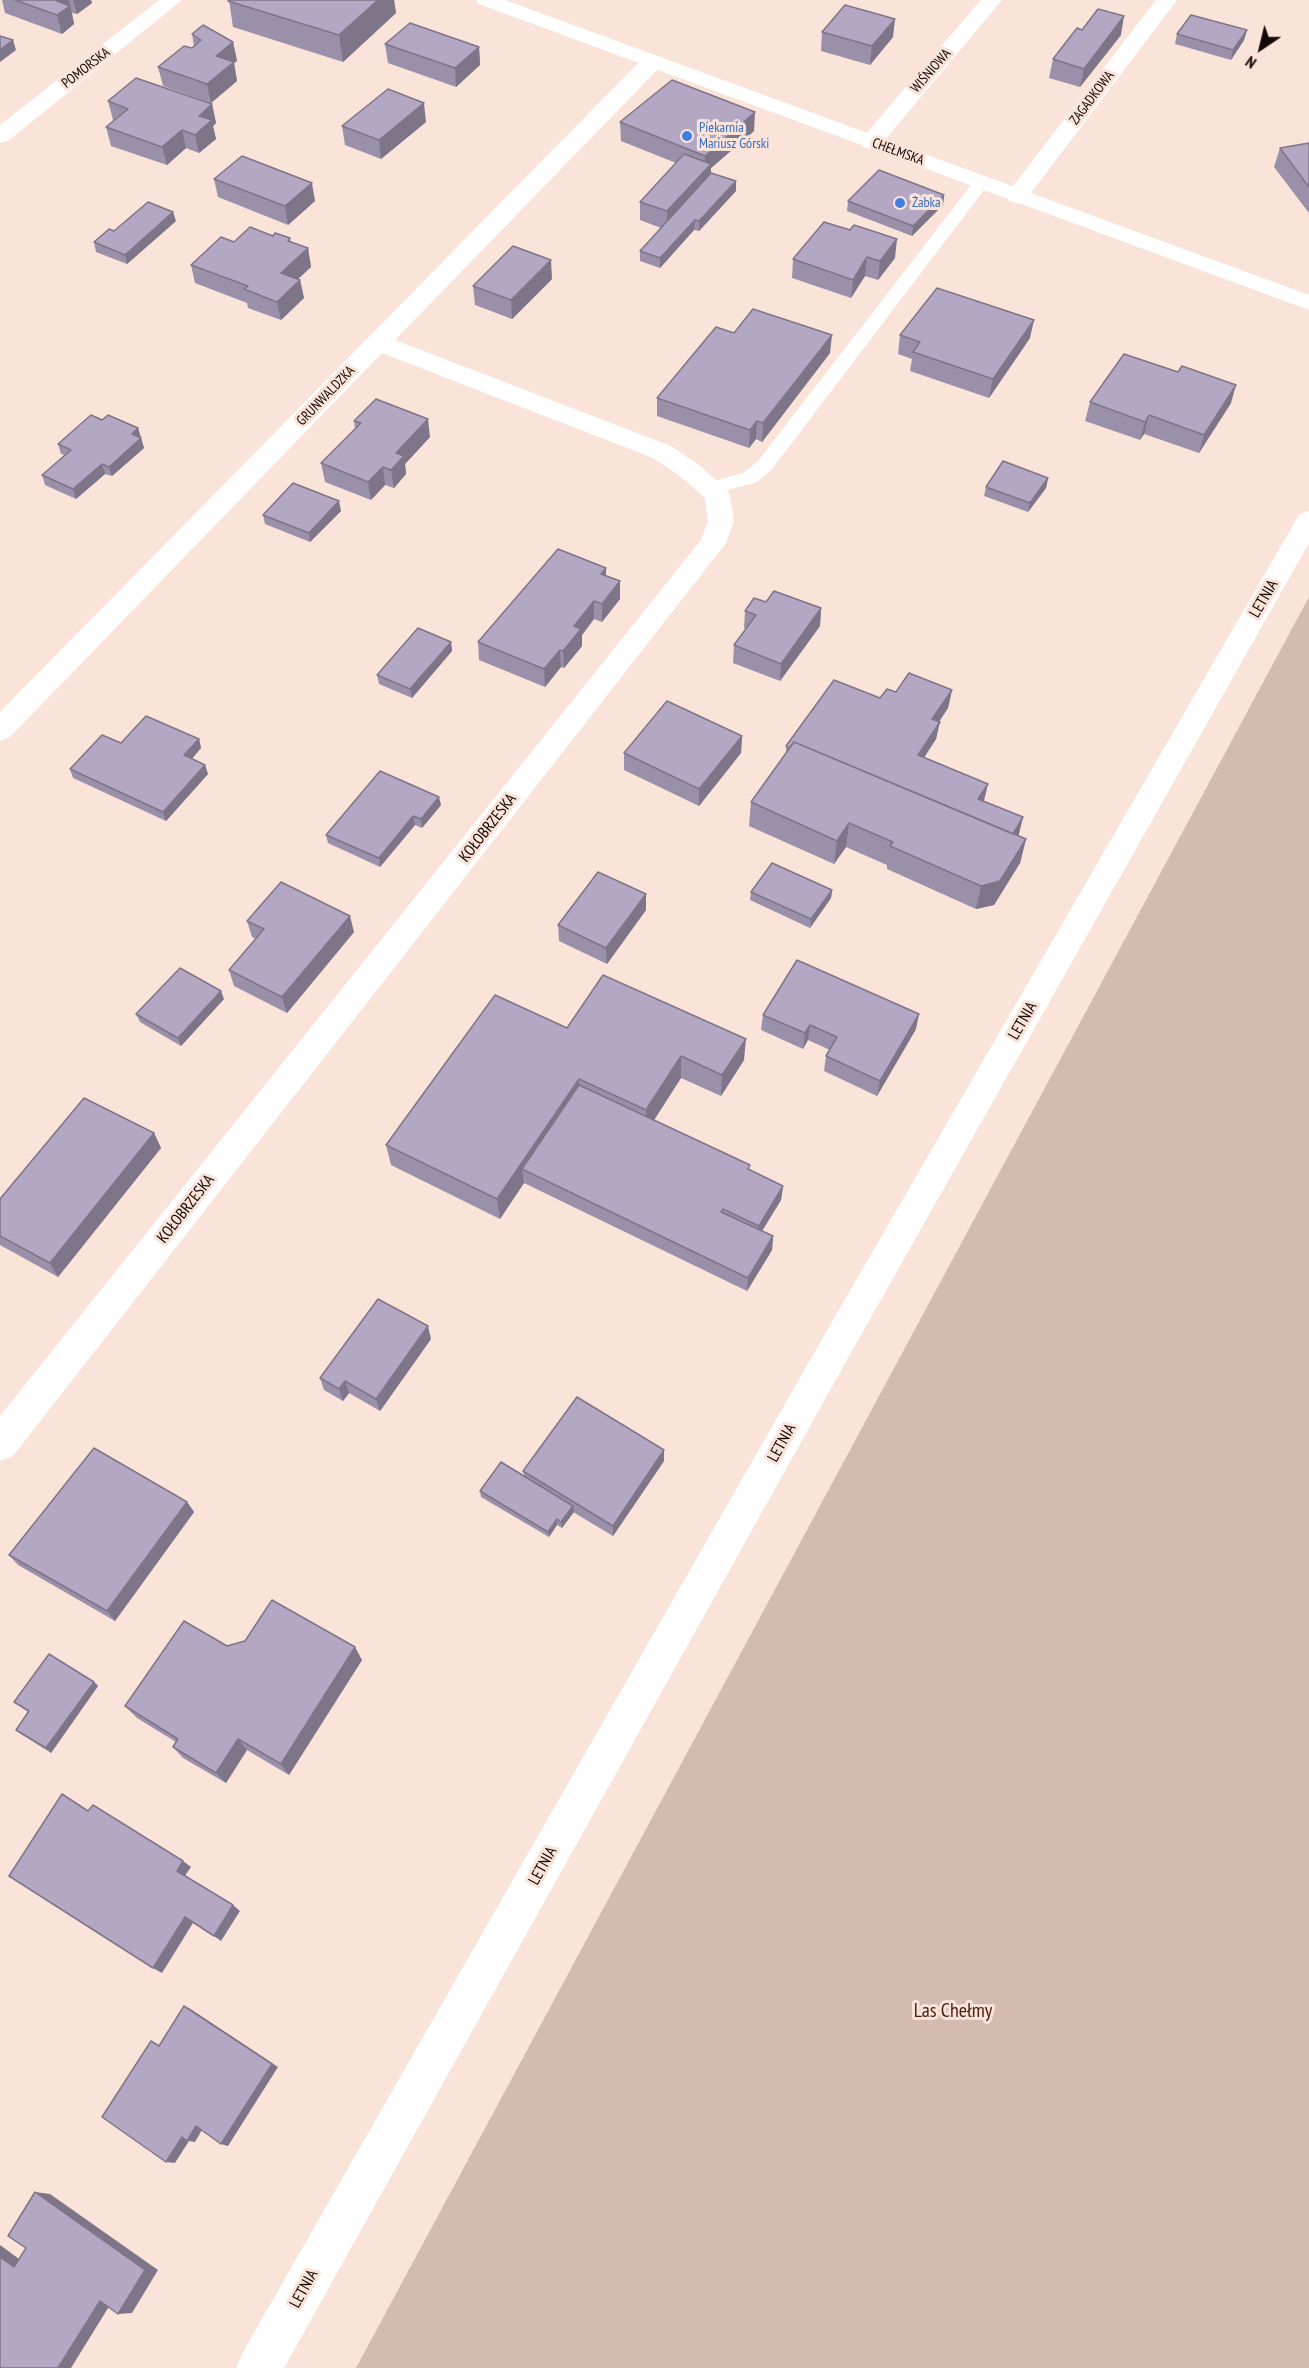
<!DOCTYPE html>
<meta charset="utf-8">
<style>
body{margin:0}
#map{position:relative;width:1309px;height:2368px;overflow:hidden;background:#fae3d9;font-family:"PT Sans Narrow",sans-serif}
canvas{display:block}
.north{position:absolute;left:1231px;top:18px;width:60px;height:60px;-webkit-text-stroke:4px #fae3d9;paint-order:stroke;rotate:215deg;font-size:16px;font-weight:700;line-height:24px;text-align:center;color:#150905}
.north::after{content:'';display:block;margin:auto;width:21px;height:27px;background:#150905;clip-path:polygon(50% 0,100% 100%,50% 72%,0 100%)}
</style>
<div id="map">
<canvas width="1309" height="2368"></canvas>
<div class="north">N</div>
</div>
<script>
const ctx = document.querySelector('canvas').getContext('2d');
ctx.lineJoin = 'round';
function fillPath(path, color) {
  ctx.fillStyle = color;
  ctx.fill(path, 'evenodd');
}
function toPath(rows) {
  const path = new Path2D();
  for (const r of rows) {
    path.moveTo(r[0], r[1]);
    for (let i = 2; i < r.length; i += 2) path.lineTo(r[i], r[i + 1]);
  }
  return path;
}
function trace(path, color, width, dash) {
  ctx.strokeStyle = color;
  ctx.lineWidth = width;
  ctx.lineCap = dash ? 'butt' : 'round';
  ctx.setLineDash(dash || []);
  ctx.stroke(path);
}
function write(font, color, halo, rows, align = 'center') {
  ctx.font = font + ' "PT Sans Narrow",sans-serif';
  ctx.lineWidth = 6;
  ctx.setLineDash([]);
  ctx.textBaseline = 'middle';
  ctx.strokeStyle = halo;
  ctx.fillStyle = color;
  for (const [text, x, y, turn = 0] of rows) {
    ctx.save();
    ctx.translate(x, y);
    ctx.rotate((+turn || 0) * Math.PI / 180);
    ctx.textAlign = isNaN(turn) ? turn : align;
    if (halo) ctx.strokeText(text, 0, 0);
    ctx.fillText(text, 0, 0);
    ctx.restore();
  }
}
fillPath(toPath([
 [1309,597,1309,2368,356,2368]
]), '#d5baaf');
fillPath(toPath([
 [981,178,989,183,987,186,772,469,757,482,710,495,703,494,701,489,703,484,743,473,758,461,975,180,981,178]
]), '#fff');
fillPath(toPath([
 [159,0,182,0,8,141,0,143,0,125,159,0],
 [981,0,1002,0,879,147,871,149,863,147,860,142,863,137,981,0],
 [1156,0,1177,0,1025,201,1017,203,1009,201,1006,196,1009,191,1156,0],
 [652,56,660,57,663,62,660,67,395,340,671,446,699,465,726,489,730,495,734,521,726,543,13,1456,0,1461,0,1416,701,540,708,521,705,498,681,477,653,458,382,353,10,737,0,741,0,712,644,57,652,56],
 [1309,511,1309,543,857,1342,284,2368,236,2368,243,2352,833,1320,1296,520,1300,514,1309,511]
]), '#fff');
fillPath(toPath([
 [476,0,505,0,1309,295,1309,310,479,4,476,0]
]), '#fff');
fillPath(toPath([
 [2,0,91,0,92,3,77,14,72,13,74,24,62,34,5,13],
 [229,0,394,0,396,13,343,62,233,27],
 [1082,30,1121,35,1080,87,1049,78,1053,59],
 [1247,30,1244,40,1231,60,1175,44,1177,34],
 [822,32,893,37,870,65,821,51],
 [192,34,233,42,237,61,234,63,237,81,211,103,163,86,158,67,194,46],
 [385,44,479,47,480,65,456,87,388,63],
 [108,101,212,104,216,123,213,126,216,139,199,153,186,148,167,165,111,146,106,127,114,121,113,120],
 [426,122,381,159,345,145,342,126],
 [620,122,754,131,711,168,711,173,736,181,736,191,699,231,694,230,660,268,640,261,640,251,661,228,640,220,640,202,676,163,621,141],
 [1309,143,1309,213,1274,167,1280,148],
 [214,179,315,201,288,225,218,197],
 [944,195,943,205,912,236,847,211,848,201],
 [176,221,127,264,96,252,94,242,114,231],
 [850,230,895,258,878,280,865,276,851,298,792,278,793,259],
 [273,236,290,238,291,242,308,248,311,267,298,279,300,280,304,298,281,320,248,308,247,303,195,283,191,265,234,242],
 [552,279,512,319,475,305,473,286],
 [734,333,830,353,762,442,756,439,749,448,657,416,657,398],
 [900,335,1030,338,989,398,910,371,912,359,898,354],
 [1178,372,1231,403,1199,453,1144,434,1140,440,1085,421,1090,402],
 [354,421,430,437,405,464,406,474,394,488,385,485,371,500,325,482,321,463,355,429],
 [138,428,144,448,112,476,105,474,76,499,45,485,42,475,65,455,61,454,58,444],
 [1048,478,1046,488,1028,512,984,496,986,487],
 [341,511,310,542,265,524,263,515],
 [606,568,606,576,620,581,620,599,602,622,594,619,582,635,582,646,564,668,561,667,545,687,479,660,478,642],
 [766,602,821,608,820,626,780,681,733,663,734,645,746,629,744,628,745,611],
 [451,642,452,651,412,698,379,684,377,675],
 [952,690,948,708,939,722,936,739,924,757,984,801,1023,817,1018,836,1026,839,1020,863,994,905,976,909,887,869,887,865,846,847,834,864,749,826,751,802,786,753,786,746,880,698,896,692],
 [742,736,741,753,699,806,624,770,624,753],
 [199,739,201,748,192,759,205,765,208,774,166,821,73,778,70,769,121,743],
 [441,805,422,828,415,825,380,867,328,843,326,835],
 [832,890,831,898,810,928,750,900,751,892],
 [646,910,607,964,559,941,558,925],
 [247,921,354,932,287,1013,234,986,229,970,256,939,252,937],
 [224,999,181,1046,140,1022,136,1014],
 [763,1015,916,1029,877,1096,824,1071,826,1056,830,1050,808,1040,803,1049,761,1030],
 [567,1028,744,1060,721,1096,681,1078,654,1120,749,1170,783,1186,781,1200,762,1231,773,1236,772,1250,747,1291,524,1183,500,1219,391,1165,386,1145],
 [154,1133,161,1148,58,1277,0,1245,0,1199],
 [431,1339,380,1411,349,1393,343,1401,324,1390,320,1378],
 [664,1461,613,1536,573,1512,562,1528,557,1525,549,1537,481,1497,480,1491,524,1476,523,1471],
 [187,1502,194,1512,115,1621,18,1565,9,1555],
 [227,1646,362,1660,289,1775,247,1750,226,1783,183,1758,173,1747,176,1742,137,1718,125,1706],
 [94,1682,98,1686,51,1753,21,1734,16,1730,28,1712,14,1702]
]), '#9b90a9');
fillPath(toPath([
 [59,0,69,0,74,24,62,34,57,15,57,1],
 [73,0,91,0,92,3,77,14],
 [378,0,394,0,396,13,343,62,339,35],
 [1124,16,1121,35,1080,87,1084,69],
 [895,19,893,37,870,65,872,46],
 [1247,30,1244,40,1231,60,1233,50],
 [13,40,16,50,0,62,0,50],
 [233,42,237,61,234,63,237,81,211,103,207,84,216,56],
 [479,47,480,65,456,87,455,68],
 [424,103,426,122,381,159,379,140],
 [212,104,216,123,213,126,216,139,199,153,195,135,199,116],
 [755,112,754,131,711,168,711,182,667,230,667,211,704,172,705,156],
 [182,130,186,148,167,165,162,147],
 [736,181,736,191,699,231,699,221],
 [312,183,315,201,288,225,285,206],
 [944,195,943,205,912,236,913,226],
 [173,212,176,221,127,264,125,255],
 [695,220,694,230,660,268,660,258],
 [897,239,895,258,878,280,880,261],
 [308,248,311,267,284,292,281,273],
 [867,257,865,276,851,298,853,280],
 [551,260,552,279,512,319,511,300],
 [300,280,304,298,281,320,277,302],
 [1034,320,1030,338,989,398,993,379],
 [832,335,830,353,762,442,763,423],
 [1236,385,1231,403,1199,453,1204,435],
 [1149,415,1144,434,1140,440,1145,422],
 [428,419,430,437,405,464,406,474,394,488,391,470,396,453],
 [757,421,756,439,749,448,750,430],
 [138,428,141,438,132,434],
 [141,438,144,448,112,476,109,467],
 [102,464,105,474,76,499,73,489],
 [383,467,385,485,371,500,368,482],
 [1048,478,1046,488,1028,512,1030,503],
 [339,501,341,511,310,542,309,533],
 [606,568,606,586,601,574],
 [620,581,620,599,602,622,602,604],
 [594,601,594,619,582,635,582,646,564,668,563,651,574,626],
 [821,608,820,626,780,681,781,664],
 [451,642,452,651,412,698,410,689],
 [560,650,561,667,545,687,544,669],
 [952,690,948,708,929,736,932,719],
 [940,722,936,739,915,772,918,755],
 [742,736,741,753,699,806,699,789],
 [199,739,201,748,187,764,184,755],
 [205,765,208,774,166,821,163,812],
 [988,784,984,801,978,799],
 [439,797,441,805,422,828,421,819],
 [413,816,415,825,380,867,379,858],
 [1023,817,1019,834,1005,857,1009,840],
 [849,823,846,847,834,864,837,841],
 [1026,839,1020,863,994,905,976,909,981,886],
 [832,890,831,898,810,928,811,919],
 [646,894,646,910,607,964,606,948],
 [350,916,354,932,287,1013,282,997],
 [221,991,224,999,181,1046,178,1038],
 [919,1014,916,1029,877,1096,880,1081],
 [810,1025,808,1040,803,1049,805,1033],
 [746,1039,744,1060,721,1096,722,1075],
 [681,1056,681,1078,647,1131,646,1110],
 [579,1079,580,1100,522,1169,524,1183,500,1219,497,1199],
 [154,1133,161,1148,58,1277,50,1263],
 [783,1186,781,1200,757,1239,759,1226],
 [773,1236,772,1250,747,1291,748,1278],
 [428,1326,431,1339,380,1411,376,1399],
 [345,1381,349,1393,343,1401,339,1389],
 [664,1450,664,1461,613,1536,613,1526],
 [187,1502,194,1512,115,1621,107,1611],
 [573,1506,574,1512,562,1528,561,1522],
 [557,1519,557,1525,549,1537,548,1532],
 [355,1647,362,1660,289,1775,281,1764],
 [94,1682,98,1686,51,1753,46,1748],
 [238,1739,247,1750,226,1783,216,1773],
 [183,1861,191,1867,184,1877,177,1871],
 [233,1905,240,1911,221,1941,214,1936],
 [185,1917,193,1923,162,1973,153,1968],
 [184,2006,192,2010,278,2067,228,2146,221,2144],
 [196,2126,203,2128,195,2142,189,2141,175,2163,166,2162,182,2137],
 [35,2192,50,2194,158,2270,132,2313,118,2314],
 [0,2245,30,2267,14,2267,0,2257],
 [113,2300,71,2368,58,2368,100,2301]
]), '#7e7589');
const building = toPath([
 [15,0,59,0,57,1,70,6,57,15,15,0],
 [229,0,378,0,339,35,228,1,229,0],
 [845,5,895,19,872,46,822,32,845,5],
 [1098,9,1124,16,1084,69,1053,59,1077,28,1082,30,1098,9],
 [1191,15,1247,30,1233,50,1177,34,1191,15],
 [410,23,479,47,455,68,385,44,410,23],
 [203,25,233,42,216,56,234,62,207,84,158,67,184,46,192,48,201,40,192,34,203,25],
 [0,36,13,40,0,50,0,36],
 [136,78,212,104,199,116,212,120,195,135,182,130,162,147,106,127,128,109,108,101,136,78],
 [672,80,755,112,705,156,620,122,672,80],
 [388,89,424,103,379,140,342,126,388,89],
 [1309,143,1309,187,1280,148,1309,143],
 [684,154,711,164,667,211,640,202,684,154],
 [242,156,312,183,285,206,214,179,242,156],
 [879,170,944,195,913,226,848,201,879,170],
 [711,173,736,181,699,221,695,220,660,258,640,251,711,173],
 [148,202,173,212,125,255,94,242,109,229,114,231,148,202],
 [824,222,850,230,854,225,897,239,880,261,867,257,853,280,793,259,824,222],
 [250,227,273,236,275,233,290,238,288,241,308,248,281,273,300,280,277,302,244,289,248,286,191,265,221,237,234,242,250,227],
 [513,246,551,260,511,300,473,286,513,246],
 [937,288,1034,320,993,379,913,352,920,342,900,335,937,288],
 [753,309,832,335,763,423,757,421,750,430,657,398,716,327,734,333,753,309],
 [1124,354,1178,372,1182,366,1236,385,1204,435,1149,415,1145,422,1090,402,1124,354],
 [376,399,428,419,396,453,404,456,391,470,383,467,368,482,321,463,361,423,354,421,376,399],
 [91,415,102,420,108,415,138,428,132,434,141,438,109,467,102,464,73,489,42,475,71,450,58,444,91,415],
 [1003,461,1048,478,1030,503,986,487,1003,461],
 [293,483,339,501,309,533,263,515,293,483],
 [558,549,606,568,601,574,620,581,602,604,594,601,574,626,581,629,563,651,560,650,544,669,478,642,558,549],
 [774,591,821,608,781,664,734,645,756,615,745,611,754,598,766,602,774,591],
 [418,628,451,642,410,689,377,675,418,628],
 [909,673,952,690,932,719,940,722,918,755,988,784,978,799,1023,817,1013,834,794,742,789,748,786,746,834,680,880,698,887,689,896,692,909,673],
 [667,701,742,736,699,789,624,753,667,701],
 [146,716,199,739,184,755,205,765,163,812,70,769,102,735,121,743,146,716],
 [794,742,1026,839,1000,881,981,886,890,846,893,842,849,823,837,841,751,802,794,742],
 [380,771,439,797,421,819,413,816,379,858,326,835,380,771],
 [772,863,832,890,811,919,751,892,772,863],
 [598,872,646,894,606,948,558,925,598,872],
 [281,882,350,916,282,997,229,970,264,929,247,921,281,882],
 [797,960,919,1014,880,1081,826,1056,837,1037,810,1025,805,1033,763,1015,797,960],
 [180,968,221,991,178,1038,136,1014,180,968],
 [603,975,746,1039,722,1075,681,1056,646,1110,579,1079,497,1199,386,1145,495,995,567,1028,603,975],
 [579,1085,750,1165,748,1169,783,1186,759,1226,723,1209,721,1212,773,1236,748,1278,522,1169,579,1085],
 [84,1098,154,1133,50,1263,0,1236,0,1199,84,1098],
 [378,1299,428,1326,376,1399,345,1381,339,1389,320,1378,378,1299],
 [577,1397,664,1450,613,1526,523,1471,577,1397],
 [94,1448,187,1502,107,1611,9,1555,94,1448],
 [501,1462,573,1506,561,1522,557,1519,548,1532,480,1491,501,1462],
 [272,1600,355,1647,281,1764,238,1739,216,1773,173,1747,178,1739,125,1706,184,1621,227,1646,245,1641,272,1600],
 [49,1654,94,1682,46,1748,16,1730,29,1711,14,1702,49,1654],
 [62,1794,88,1811,93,1805,183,1861,177,1871,233,1905,214,1936,185,1917,153,1968,9,1876,62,1794],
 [184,2006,272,2064,221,2144,196,2126,187,2141,182,2137,166,2162,102,2117,151,2041,159,2046,184,2006],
 [35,2192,145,2270,118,2314,100,2301,58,2368,0,2368,0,2257,14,2267,26,2248,8,2236,35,2192]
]);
fillPath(building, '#b4a7c4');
trace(building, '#7e7589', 1.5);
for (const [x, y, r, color] of [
 [687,136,6,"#3f7fe0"],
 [900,203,6,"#3f7fe0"]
]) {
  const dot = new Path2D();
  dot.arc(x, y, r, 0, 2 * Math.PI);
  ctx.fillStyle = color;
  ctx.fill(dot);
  trace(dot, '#fae3d9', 2);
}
write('14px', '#150905', '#fae3d9', [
 ["POMORSKA",86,68,-38],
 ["WIŚNIOWA",931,71,-49],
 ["ZAGADKOWA",1092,98,-53],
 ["CHEŁMSKA",898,152,20],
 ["GRUNWALDZKA",326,396,-46]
]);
write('14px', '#366cbe', '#fae3d9', [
 ["Piekarnia",699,128],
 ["Mariusz Górski",699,144],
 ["Żabka",912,203]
], 'left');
write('16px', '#150905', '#fae3d9', [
 ["LETNIA",1264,599,-60],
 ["KOŁOBRZESKA",488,828,-52],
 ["LETNIA",1023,1021,-60],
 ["KOŁOBRZESKA",186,1209,-52],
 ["LETNIA",782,1443,-61],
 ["LETNIA",543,1866,-61],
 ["LETNIA",304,2289,-61]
]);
write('20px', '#4d200d', '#fae3d9', [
 ["Las Chełmy",953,2011]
]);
</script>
